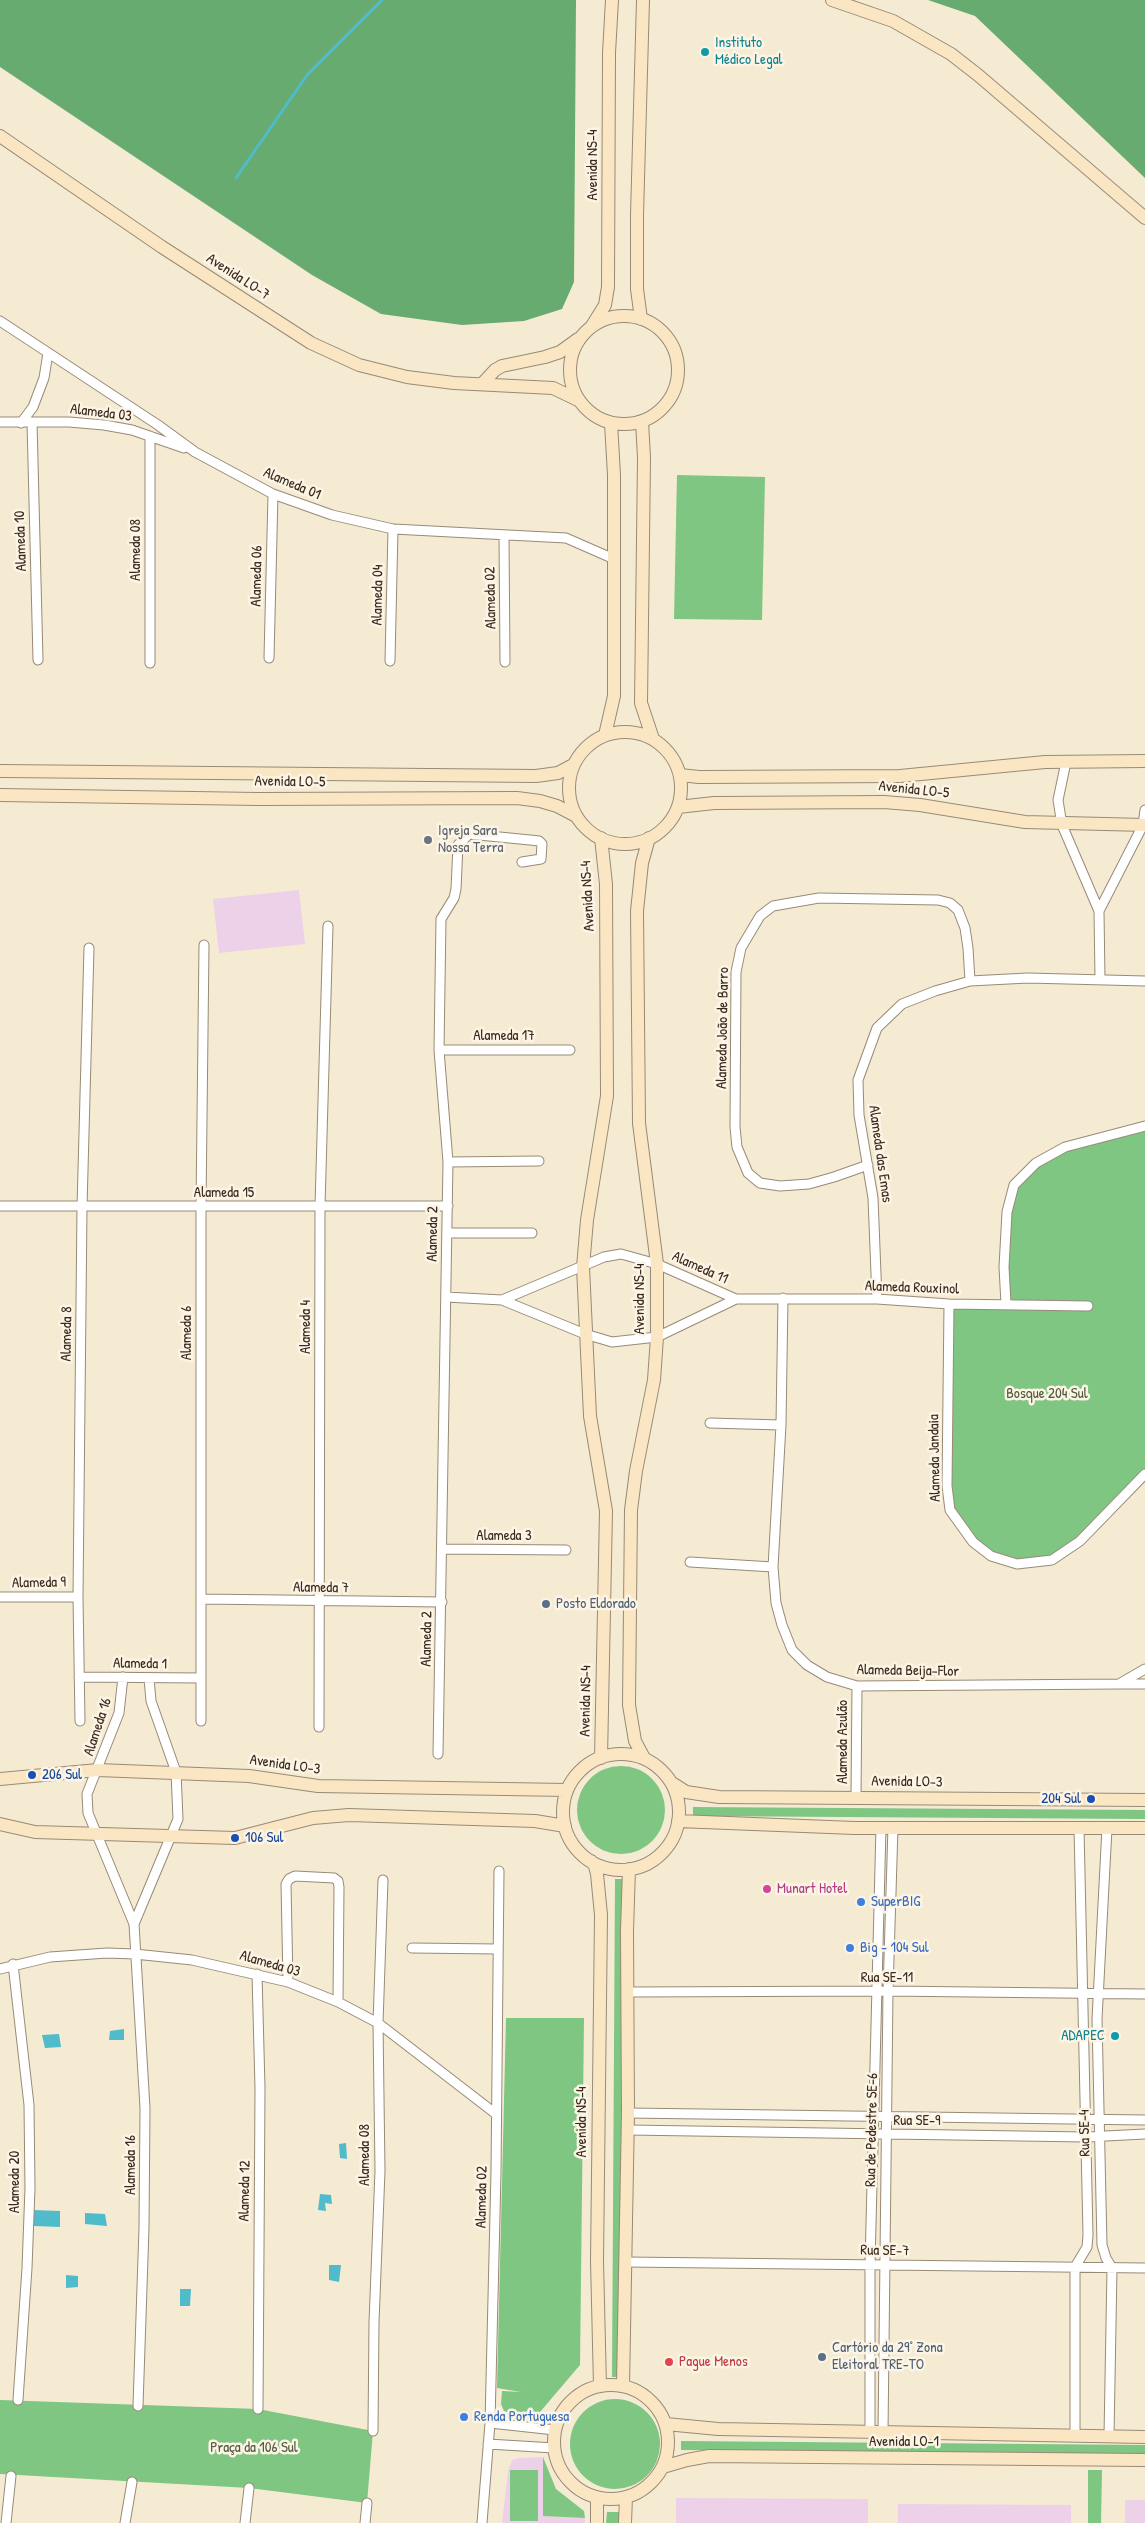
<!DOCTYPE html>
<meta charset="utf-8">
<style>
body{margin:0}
canvas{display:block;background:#f4ebd2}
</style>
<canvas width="1145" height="2523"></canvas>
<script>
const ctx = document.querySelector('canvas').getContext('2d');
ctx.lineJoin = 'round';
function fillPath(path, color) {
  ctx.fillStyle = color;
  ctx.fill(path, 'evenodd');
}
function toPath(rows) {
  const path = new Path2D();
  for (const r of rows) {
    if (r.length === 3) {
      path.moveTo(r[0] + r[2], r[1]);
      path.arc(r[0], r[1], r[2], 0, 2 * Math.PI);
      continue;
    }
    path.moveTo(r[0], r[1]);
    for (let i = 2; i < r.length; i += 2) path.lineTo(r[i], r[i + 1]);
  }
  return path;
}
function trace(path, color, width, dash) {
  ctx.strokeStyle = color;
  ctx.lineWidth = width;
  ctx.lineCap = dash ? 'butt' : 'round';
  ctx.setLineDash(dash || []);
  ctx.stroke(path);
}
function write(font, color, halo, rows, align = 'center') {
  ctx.font = font + ' "Patrick Hand",sans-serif';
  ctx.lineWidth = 5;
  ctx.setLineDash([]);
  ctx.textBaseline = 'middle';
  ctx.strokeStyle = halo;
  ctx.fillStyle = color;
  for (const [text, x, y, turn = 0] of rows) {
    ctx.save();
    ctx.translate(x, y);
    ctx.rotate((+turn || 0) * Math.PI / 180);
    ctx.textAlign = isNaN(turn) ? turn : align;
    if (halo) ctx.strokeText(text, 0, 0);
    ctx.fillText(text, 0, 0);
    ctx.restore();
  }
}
fillPath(toPath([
 [299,890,305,944,219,953,213,899],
 [543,2457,543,2516,585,2518,585,2523,502,2523,508,2471,512,2460,519,2458],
 [676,2498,868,2499,868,2523,676,2523],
 [1125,2500,1145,2500,1145,2523,1125,2523],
 [898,2504,1071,2505,1071,2523,898,2523]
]), '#edd1e9');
fillPath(toPath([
 [677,475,765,477,762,620,674,619],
 [1145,1126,1145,1474,1080,1541,1052,1560,1017,1564,991,1556,950,1510,949,1304,1006,1304,1004,1267,1014,1185,1036,1163,1065,1147],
 [621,1810,44],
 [693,1807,1145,1810,1145,1819,693,1816],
 [615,1879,623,1879,620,2377,612,2377],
 [506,2018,584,2018,580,2365,534,2419,519,2418,504,2411,501,2404,502,2391,521,2392,497,2388],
 [615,2444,45],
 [0,2400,258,2409,373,2431,367,2503,249,2488,0,2474],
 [681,2441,1145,2445,1145,2454,681,2450],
 [543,2457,556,2489,584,2511,585,2518,543,2516],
 [510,2470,538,2470,538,2521,510,2521],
 [1088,2470,1102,2470,1101,2523,1088,2523],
 [607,2512,621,2512,620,2523,606,2523]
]), '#7fc682');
fillPath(toPath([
 [0,0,576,0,574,282,562,309,524,321,462,325,381,314,312,275,0,67],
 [928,0,1145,0,1145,178,975,16]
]), '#67ab70');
fillPath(toPath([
 [124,2029,124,2040,109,2040,110,2031],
 [59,2034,61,2047,45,2048,42,2035],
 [346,2143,347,2159,340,2158,339,2144],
 [320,2194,331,2195,332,2204,325,2203,326,2211,318,2210],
 [33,2210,60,2211,60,2227,34,2226],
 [85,2213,105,2214,107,2226,85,2224],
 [329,2265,341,2265,339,2282,329,2280],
 [66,2275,78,2276,78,2287,66,2288],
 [180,2289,191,2289,190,2306,180,2306]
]), '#4fbbcb');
trace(toPath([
 [236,178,307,75,382,0]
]), '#4fbbcb', 3);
const street = toPath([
 [0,321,158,425,195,452,273,494,332,515,393,529,566,538,614,559],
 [0,422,69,422,104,425,132,430,184,448],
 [32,422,38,660],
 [21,423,33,407,44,378,48,353],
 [504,535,505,662],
 [269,658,273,494],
 [390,661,393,529],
 [150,663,150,436],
 [1066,762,1058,800,1062,825,1099,911,1100,979],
 [1099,911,1143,825,1145,810],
 [439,1050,570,1050],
 [448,1162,539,1161],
 [868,1165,834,1177,809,1184,780,1186,760,1183,748,1173,737,1147,735,1127,736,972,741,948,760,916,773,906,819,898,938,900,950,903,958,910,965,928,968,948,970,981],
 [0,1206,448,1206],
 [447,1233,532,1233],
 [446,1297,502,1300,585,1334,612,1342,657,1337,736,1299],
 [783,1298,781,1425,773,1567,776,1603,782,1625,792,1650,807,1665,827,1677,857,1686,1119,1684,1145,1669],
 [877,1299,873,1198,859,1115,858,1080,877,1028,902,1004,935,991,970,981,1028,978,1145,981],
 [502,1300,604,1257,621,1254,657,1264,736,1299,877,1299,949,1304,1088,1306],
 [949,1304,947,1486,950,1510,973,1542,991,1556,1017,1564,1052,1560,1080,1541,1145,1474],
 [1006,1304,1004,1267,1007,1212,1014,1185,1036,1163,1065,1147,1145,1126],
 [710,1423,781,1425],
 [442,1549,566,1550],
 [690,1562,773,1567],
 [0,1597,78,1597],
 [201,1599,442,1602],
 [79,1677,201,1678],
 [123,1677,119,1713,87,1794,88,1813,134,1924,145,2108,144,2228,138,2406],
 [1122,1684,1145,1684],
 [80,1721,78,1597,82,1207,89,948],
 [201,1721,201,1206,204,945],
 [319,1727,320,1206,328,926],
 [438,1754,448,1162,439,1050,441,919,454,898,456,889,458,845,469,834,530,840,539,841,542,844,541,859,522,862],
 [856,1798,857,1686],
 [1107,1828,1097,2019,1102,2245,1106,2258,1112,2268,1109,2436],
 [134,1924,178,1819,176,1772,151,1701,149,1678],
 [412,1948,498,1949],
 [13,1964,29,2105,30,2188,27,2268,18,2400],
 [0,1969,50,1957,107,1953,135,1954,192,1960,288,1982,338,2002,378,2023,496,2114],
 [257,1974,260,2088,258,2409],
 [288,1982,286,1884,289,1879,295,1876,334,1878,338,1881,339,1887,338,2002],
 [629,1992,888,1991,1145,1994],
 [628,2113,1145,2120],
 [628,2130,1086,2137,1145,2134],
 [626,2262,1145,2268],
 [490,2423,555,2430],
 [373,2431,374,2322,380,2171,378,2023,383,1880],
 [870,2432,870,2264,881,1827],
 [883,2433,888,1991,893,1827],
 [1075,2435,1075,2267,1087,2247,1088,2235,1079,1828],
 [488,2444,554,2448],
 [6,2523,11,2476],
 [125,2523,132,2482],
 [245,2523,249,2488],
 [365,2523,367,2503],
 [482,2523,490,2423,496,2172,499,1871]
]);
const secondary = toPath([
 [832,0,893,21,951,54,978,75,1145,218],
 [0,136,162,247,311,343,359,365,407,377,454,383,553,388,578,400],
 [624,370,54],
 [641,319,637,289,637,215,643,0],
 [592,326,605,305,608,287,609,53,612,0],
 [483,383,495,370,502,366,545,357,560,352,578,339],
 [642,421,644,458,641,703,653,739],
 [625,788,56],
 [605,735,614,696,614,475,611,423],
 [0,771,536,776,558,773,573,765],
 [680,775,699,777,900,776,1045,762,1145,761],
 [0,795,258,799,517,798,540,801,557,806,576,816],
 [678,807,714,803,884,802,920,805,1025,822,1145,825],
 [601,838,606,884,607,1096,587,1220,583,1267,590,1416,606,1511,601,1758],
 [621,1812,58],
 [644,1758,635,1741,629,1705,631,1510,636,1471,654,1380,657,1337,657,1264,639,1123,637,911,642,863,649,838],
 [0,1779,98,1770,249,1776,318,1786,567,1790],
 [672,1783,686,1792,719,1797,1145,1800],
 [678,1821,854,1828,1145,1828],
 [0,1824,35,1832,235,1838,313,1818,349,1815,535,1821,565,1826],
 [591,1861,595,1866,597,1874,601,1915,597,2261,600,2386],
 [611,2442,57],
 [623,2386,628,2113,627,1931,629,1869],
 [666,2424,718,2429,1145,2437],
 [663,2467,687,2460,709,2456,1145,2460],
 [597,2523,597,2498],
 [625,2523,626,2497]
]);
trace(street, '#988a78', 11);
trace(secondary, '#988a78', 14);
trace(street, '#fff', 9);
trace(secondary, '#fbe6c4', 12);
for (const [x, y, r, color] of [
 [705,52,5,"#0f9aa8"],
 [428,840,5,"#6b7280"],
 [546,1604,5,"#5c6f8a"],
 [32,1775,5,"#1a4fb4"],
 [1091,1799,5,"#1a4fb4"],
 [235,1838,5,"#1a4fb4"],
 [767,1889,5,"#d1479c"],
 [861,1902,5,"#3f7fe0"],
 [850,1948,5,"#3f7fe0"],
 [1115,2036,5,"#0f9aa8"],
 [822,2357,5,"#5c6f8a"],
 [669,2362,5,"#e0444e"],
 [464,2417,5,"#3f7fe0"]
]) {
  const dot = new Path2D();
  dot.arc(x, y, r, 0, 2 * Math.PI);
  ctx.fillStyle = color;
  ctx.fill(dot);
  trace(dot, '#fcf5e5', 2);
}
write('15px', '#0d838f', '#fcf5e5', [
 ["Instituto",715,43],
 ["Médico Legal",715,60],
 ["ADAPEC",1105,2036,"right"]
], 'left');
write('15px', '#3b2a1e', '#fcf5e5', [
 ["Avenida NS-4",593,165,-90],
 ["Avenida LO-7",238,277,33],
 ["Alameda 03",101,413,7],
 ["Alameda 01",292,484,23],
 ["Alameda 10",21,541,-92],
 ["Alameda 08",136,550,-90],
 ["Alameda 06",257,576,-89],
 ["Alameda 04",378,595,-89],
 ["Alameda 02",491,598,-91],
 ["Avenida LO-5",290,782,1],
 ["Avenida LO-5",914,790,6],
 ["Avenida NS-4",588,896,-93],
 ["Alameda João de Barro",723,1028,-89],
 ["Alameda 17",504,1036],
 ["Alameda das Emas",880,1154,82],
 ["Alameda 15",224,1193],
 ["Alameda 2",433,1234,-89],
 ["Alameda 11",700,1268,24],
 ["Alameda Rouxinol",912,1288,2],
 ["Avenida NS-4",640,1299,-90],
 ["Alameda 4",306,1327,-90],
 ["Alameda 6",187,1333,-90],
 ["Alameda 8",67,1334,-89],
 ["Alameda Jandaia",935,1458,-91],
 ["Alameda 3",504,1536],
 ["Alameda 9",39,1583,-1],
 ["Alameda 7",321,1588,1],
 ["Alameda 2",427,1639,-89],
 ["Alameda 1",140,1664,1],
 ["Alameda Beija-Flor",908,1671,1],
 ["Avenida NS-4",586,1701,-89],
 ["Alameda 16",98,1727,-72],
 ["Alameda Azulão",843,1742,-90],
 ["Avenida LO-3",285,1765,8],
 ["Avenida LO-3",907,1782,1],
 ["Alameda 03",270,1964,16],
 ["Rua SE-11",887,1978],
 ["Rua SE-9",917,2121],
 ["Avenida NS-4",582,2122,-90],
 ["Rua de Pedestre SE-6",872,2130,-89],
 ["Rua SE-4",1085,2133,-91],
 ["Alameda 08",365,2155,-90],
 ["Alameda 16",131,2165,-90],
 ["Alameda 20",15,2182,-90],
 ["Alameda 12",245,2191,-89],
 ["Alameda 02",482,2197,-89],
 ["Rua SE-7",885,2251,1],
 ["Avenida LO-1",904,2442]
]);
write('15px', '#5b616d', '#fcf5e5', [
 ["Igreja Sara",438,831],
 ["Nossa Terra",438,848]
], 'left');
write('15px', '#4f593c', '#fcf5e5', [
 ["Bosque 204 Sul",1047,1394],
 ["Praça da 106 Sul",254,2448]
]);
write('15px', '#4e5e75', '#fcf5e5', [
 ["Posto Eldorado",556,1604],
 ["Cartório da 29° Zona",832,2348],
 ["Eleitoral TRE-TO",832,2365]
], 'left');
write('15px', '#164399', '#fcf5e5', [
 ["206 Sul",42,1775],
 ["204 Sul",1081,1799,"right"],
 ["106 Sul",245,1838]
], 'left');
write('15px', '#b23c85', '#fcf5e5', [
 ["Munart Hotel",777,1889]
], 'left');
write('15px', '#366cbe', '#fcf5e5', [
 ["SuperBIG",871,1902],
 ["Big - 104 Sul",860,1948],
 ["Renda Portuguesa",474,2417]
], 'left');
write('15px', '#be3a42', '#fcf5e5', [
 ["Pague Menos",679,2362]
], 'left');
</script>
